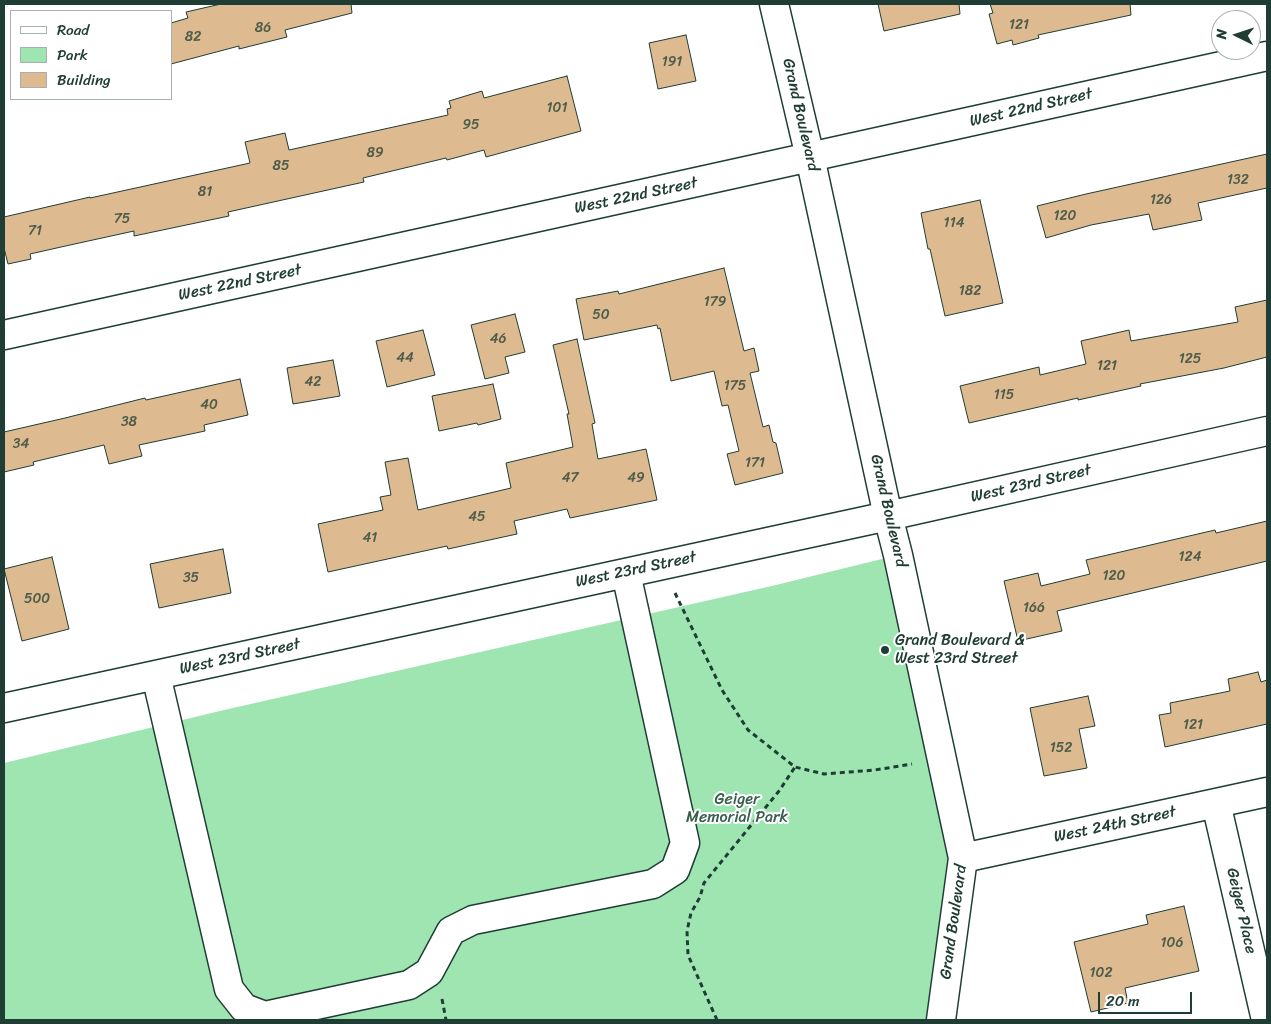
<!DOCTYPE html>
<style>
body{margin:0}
#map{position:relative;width:1271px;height:1024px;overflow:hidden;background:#fff;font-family:Sriracha,sans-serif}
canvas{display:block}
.frame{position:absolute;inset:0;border:5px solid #1f3d34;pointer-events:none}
.legend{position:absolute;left:10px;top:10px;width:162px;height:90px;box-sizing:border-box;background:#fff;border:1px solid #a5b1ae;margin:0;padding:6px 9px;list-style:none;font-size:15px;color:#1f3d34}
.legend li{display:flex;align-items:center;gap:10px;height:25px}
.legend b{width:25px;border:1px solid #a5b1ae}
.north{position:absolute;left:1211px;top:10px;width:50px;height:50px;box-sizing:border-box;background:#fff;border:1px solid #a5b1ae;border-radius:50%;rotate:274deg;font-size:14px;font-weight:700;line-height:20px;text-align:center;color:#1f3d34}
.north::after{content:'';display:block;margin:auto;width:18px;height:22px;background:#1f3d34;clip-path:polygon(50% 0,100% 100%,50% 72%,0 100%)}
.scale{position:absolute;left:1098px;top:992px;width:94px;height:22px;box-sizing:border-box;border:2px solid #1f3d34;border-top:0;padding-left:6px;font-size:15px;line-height:18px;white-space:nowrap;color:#1f3d34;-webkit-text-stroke:4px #fff;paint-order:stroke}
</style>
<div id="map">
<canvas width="1271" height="1024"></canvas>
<div class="frame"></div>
<ul class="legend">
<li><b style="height:6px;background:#fff"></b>Road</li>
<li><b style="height:14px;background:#9fe5b2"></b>Park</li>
<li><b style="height:14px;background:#ddba8f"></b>Building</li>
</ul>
<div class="north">N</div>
<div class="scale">20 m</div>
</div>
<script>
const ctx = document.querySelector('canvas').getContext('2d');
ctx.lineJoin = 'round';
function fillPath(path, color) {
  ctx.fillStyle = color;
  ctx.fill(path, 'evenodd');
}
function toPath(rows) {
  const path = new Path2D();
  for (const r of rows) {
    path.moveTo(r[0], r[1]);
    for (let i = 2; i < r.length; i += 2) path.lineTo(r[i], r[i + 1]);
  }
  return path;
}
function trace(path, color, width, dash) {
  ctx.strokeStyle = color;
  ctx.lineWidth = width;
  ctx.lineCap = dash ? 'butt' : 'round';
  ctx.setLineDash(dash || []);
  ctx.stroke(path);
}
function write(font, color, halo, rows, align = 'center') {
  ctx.font = font + ' Sriracha,sans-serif';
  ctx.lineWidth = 4;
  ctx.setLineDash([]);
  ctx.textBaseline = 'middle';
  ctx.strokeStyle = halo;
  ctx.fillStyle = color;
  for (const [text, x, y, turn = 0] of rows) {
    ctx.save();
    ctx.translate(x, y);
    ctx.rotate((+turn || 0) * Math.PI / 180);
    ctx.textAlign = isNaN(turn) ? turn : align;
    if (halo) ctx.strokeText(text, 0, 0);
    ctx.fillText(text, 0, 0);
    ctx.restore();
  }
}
fillPath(toPath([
 [898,555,963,858,934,1020,4,1020,4,763,224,710,776,585]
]), '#9fe5b2');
const building = toPath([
 [221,4,351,4,352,13,285,30,287,37,239,49,239,46,171,64,171,23,188,18,186,12,221,4],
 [878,4,959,4,960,14,884,31,878,4],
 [990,4,1130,4,1131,15,1038,35,1039,38,1013,45,1012,40,997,44,989,14,993,13,990,4],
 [686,35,696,81,658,89,649,43,686,35],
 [567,76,581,131,486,157,484,150,447,160,446,158,363,178,364,182,228,212,229,216,134,236,134,231,70,245,30,254,31,259,8,264,4,248,4,217,90,197,90,198,250,163,245,142,285,133,289,150,448,115,447,109,451,108,449,101,482,91,484,98,567,76],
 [1267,154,1267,188,1198,203,1202,220,1153,230,1149,214,1091,225,1046,238,1037,206,1086,194,1267,154],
 [980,200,1003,303,945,316,930,249,928,249,921,213,980,200],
 [724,268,744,351,754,348,759,371,750,373,763,427,769,425,773,442,776,443,783,473,735,485,727,454,739,451,728,405,722,406,714,371,671,381,660,328,658,329,657,325,584,340,576,299,618,291,619,294,724,268],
 [1267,300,1267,357,1224,368,1140,384,1141,386,1078,400,1078,398,969,423,960,386,1039,367,1040,375,1086,364,1081,341,1129,330,1131,341,1238,322,1235,307,1267,300],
 [515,314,525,352,505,357,509,373,485,379,471,325,515,314],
 [423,330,435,375,387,387,376,341,423,330],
 [577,339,595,423,592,424,598,459,646,449,657,500,570,518,567,509,514,521,517,534,448,549,447,546,328,572,318,524,383,510,380,497,391,495,385,462,408,458,418,510,511,488,506,463,573,447,567,414,569,414,553,345,577,339],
 [333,360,340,396,293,404,287,368,333,360],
 [240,379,248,415,204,425,205,431,139,445,142,456,109,464,104,445,33,462,34,465,4,472,4,432,65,418,145,398,146,400,240,379],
 [493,384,501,419,478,425,477,423,439,431,432,396,493,384],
 [1267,521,1267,561,1057,611,1062,631,1018,641,1004,581,1038,573,1041,586,1090,574,1086,560,1215,530,1216,533,1267,521],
 [223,549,231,593,159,608,150,564,223,549],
 [52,557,69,629,22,641,4,569,52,557],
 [1258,672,1261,682,1267,680,1267,724,1165,747,1159,715,1171,713,1170,703,1230,691,1228,679,1258,672],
 [1088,696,1095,726,1079,729,1087,768,1044,776,1030,708,1088,696],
 [1184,906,1199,971,1125,988,1128,1003,1091,1012,1074,942,1148,924,1146,915,1184,906]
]);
fillPath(building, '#ddba8f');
trace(building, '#1f3d34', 1);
const minor = toPath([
 [774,4,810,157,888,516,898,555,963,858,941,1020],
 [4,335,1267,56],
 [156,675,229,989,244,1008,265,1016,409,985,429,972,451,931,473,920,653,884,675,870,685,843,626,573],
 [4,708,888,516,1267,431],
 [1216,803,1266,1020],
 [963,858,1267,792]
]);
trace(minor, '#1f3d34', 31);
trace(toPath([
 [675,593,722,690,748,730,795,767,824,774,875,770,912,764],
 [442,999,446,1020],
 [717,1020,688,955,687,931,691,913,700,897,704,883,779,791,795,767]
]), '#1f3d34', 3, [5, 4]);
trace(minor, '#fff', 28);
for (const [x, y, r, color] of [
 [885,650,5,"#1f3d34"]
]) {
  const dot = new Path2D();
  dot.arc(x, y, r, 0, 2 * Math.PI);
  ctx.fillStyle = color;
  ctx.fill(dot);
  trace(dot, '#fff', 2);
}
write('14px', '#4e5c4b', null, [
 ["121",1019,25],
 ["86",263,28],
 ["82",193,37],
 ["191",672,62],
 ["101",557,108],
 ["95",471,125],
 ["89",375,153],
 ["85",281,166],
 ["132",1238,180],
 ["81",205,192],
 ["126",1161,200],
 ["120",1065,216],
 ["75",122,219],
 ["114",954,223],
 ["71",35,231],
 ["182",970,291],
 ["179",715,302],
 ["50",601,315],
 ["46",498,339],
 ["44",405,358],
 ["125",1190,359],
 ["121",1107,366],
 ["42",313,382],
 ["175",735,386],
 ["115",1004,395],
 ["40",209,405],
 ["38",129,422],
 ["34",21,444],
 ["171",755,463],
 ["47",570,478],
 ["49",636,478],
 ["45",477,517],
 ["41",370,538],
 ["124",1190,557],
 ["120",1114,576],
 ["35",191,578],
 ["500",37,599],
 ["166",1034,608],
 ["121",1193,725],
 ["152",1061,748],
 ["106",1172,943],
 ["102",1101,973]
]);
write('16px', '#1f3d34', '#fff', [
 ["West 22nd Street",1031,108,-13],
 ["Grand Boulevard",800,115,77],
 ["West 22nd Street",636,196,-12],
 ["West 22nd Street",240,283,-12],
 ["West 23rd Street",1031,484,-13],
 ["Grand Boulevard",888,511,77],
 ["West 23rd Street",636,570,-12],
 ["West 23rd Street",240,657,-12],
 ["West 24th Street",1115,825,-12],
 ["Geiger Place",1241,911,77],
 ["Grand Boulevard",954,922,-82]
]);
write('16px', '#1f3d34', '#fff', [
 ["Grand Boulevard &",895,641],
 ["West 23rd Street",895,659]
], 'left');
write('16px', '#395f4d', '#fff', [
 ["Geiger",737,800],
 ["Memorial Park",737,818]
]);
</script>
